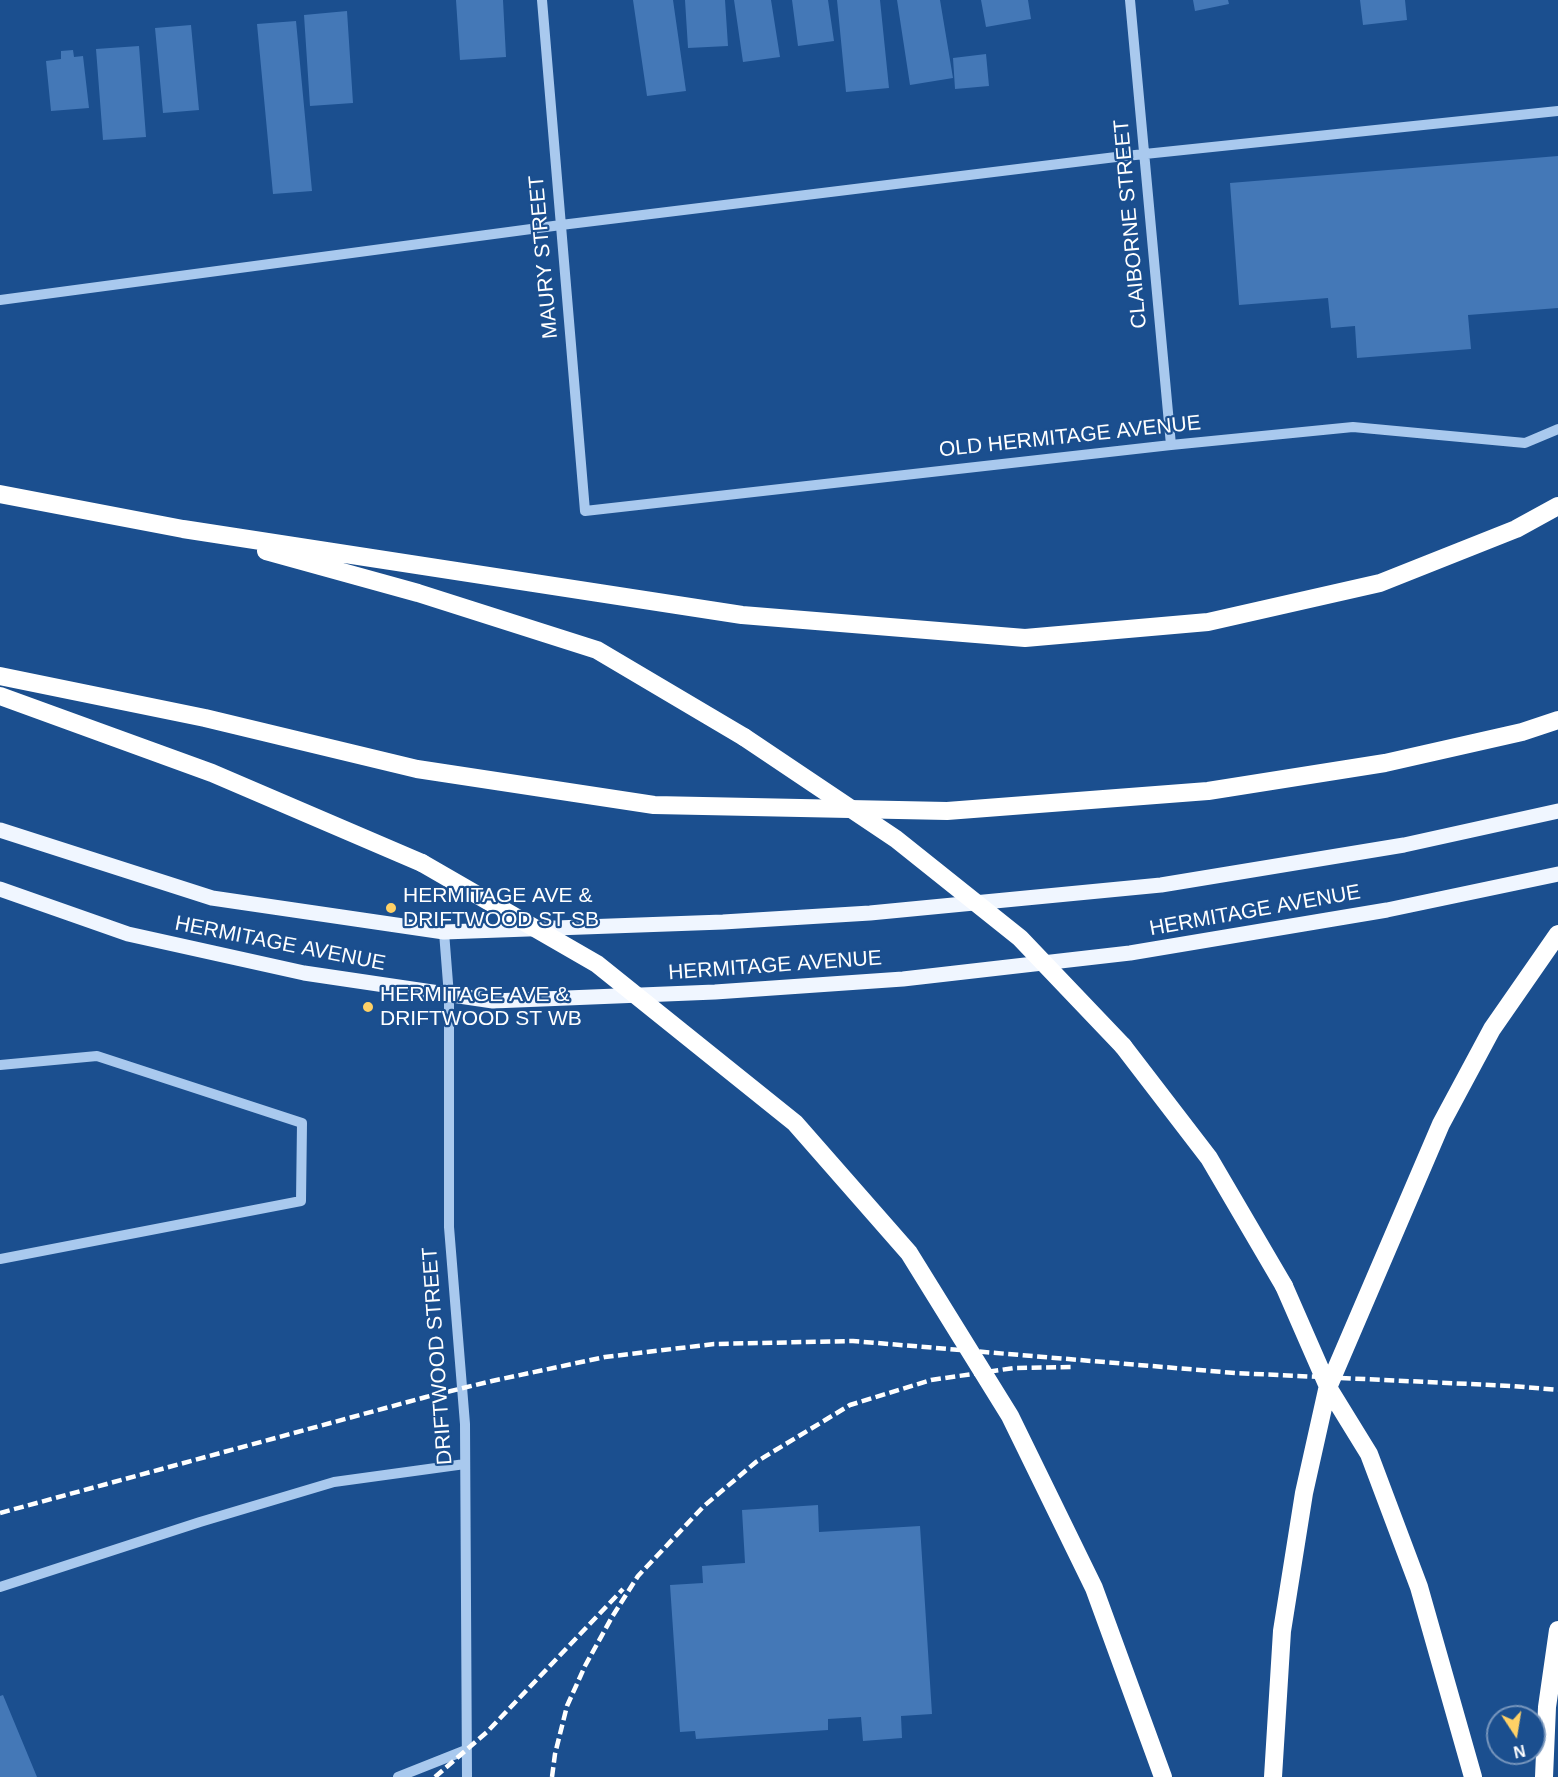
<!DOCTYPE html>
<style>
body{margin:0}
#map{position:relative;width:1558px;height:1777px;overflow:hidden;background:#1b4f8f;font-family:Helvetica,sans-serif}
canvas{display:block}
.north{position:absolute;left:1486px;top:1705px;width:60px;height:60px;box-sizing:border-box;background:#1b4f8f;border:2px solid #7695bc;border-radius:50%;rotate:168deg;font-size:16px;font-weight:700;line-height:24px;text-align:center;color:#fff}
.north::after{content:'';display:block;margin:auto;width:21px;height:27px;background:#ffd166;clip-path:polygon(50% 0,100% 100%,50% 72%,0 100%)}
</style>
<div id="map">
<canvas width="1558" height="1777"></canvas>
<div class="north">N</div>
</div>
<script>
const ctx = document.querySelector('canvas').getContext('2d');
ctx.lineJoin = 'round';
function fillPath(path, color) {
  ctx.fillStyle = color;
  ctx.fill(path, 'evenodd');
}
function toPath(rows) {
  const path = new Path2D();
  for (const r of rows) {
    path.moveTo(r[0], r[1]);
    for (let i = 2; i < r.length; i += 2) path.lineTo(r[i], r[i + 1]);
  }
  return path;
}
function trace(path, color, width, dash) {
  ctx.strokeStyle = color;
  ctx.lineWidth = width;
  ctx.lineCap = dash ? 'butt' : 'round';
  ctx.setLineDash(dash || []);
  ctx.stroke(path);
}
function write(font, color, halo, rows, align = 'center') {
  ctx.font = font + ' Helvetica,sans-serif';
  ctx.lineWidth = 4.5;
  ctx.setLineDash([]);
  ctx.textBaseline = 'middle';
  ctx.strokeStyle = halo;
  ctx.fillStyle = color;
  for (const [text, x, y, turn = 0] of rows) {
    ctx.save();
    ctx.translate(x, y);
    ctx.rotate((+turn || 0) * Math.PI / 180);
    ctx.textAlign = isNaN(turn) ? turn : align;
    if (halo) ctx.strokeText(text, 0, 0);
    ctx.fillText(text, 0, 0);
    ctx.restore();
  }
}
fillPath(toPath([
 [456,0,503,0,506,57,460,60],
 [633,0,673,0,686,91,647,96],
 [685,0,725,0,728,46,688,48],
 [734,0,771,0,780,57,743,62],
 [792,0,828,0,834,41,798,46],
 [837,0,880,0,889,88,846,92],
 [897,0,940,0,953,78,910,85],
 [981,0,1028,0,1031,19,986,27],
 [1193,0,1228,0,1229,4,1195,11],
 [1360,0,1405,0,1407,20,1363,25],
 [347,11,353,103,310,106,304,15],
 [296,21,312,191,273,194,257,24],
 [191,25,199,110,163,113,155,28],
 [139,46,146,137,103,140,96,49],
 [73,50,74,57,83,56,89,108,51,111,46,61,61,59,61,51],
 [986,54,989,86,955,89,953,58],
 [1558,156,1558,308,1468,315,1471,349,1357,358,1355,326,1331,328,1328,298,1239,305,1230,183],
 [818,1505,819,1532,920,1526,932,1714,901,1716,902,1738,863,1741,861,1717,828,1719,828,1730,696,1739,695,1731,680,1732,670,1585,703,1583,702,1566,745,1563,742,1510],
 [3,1695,37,1777,0,1777,0,1696]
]), '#4478b7');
trace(toPath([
 [542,0,585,511,1171,445,1353,427,1525,443,1558,429],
 [1130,0,1171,445],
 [0,300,561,225,1116,157,1558,111],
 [444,932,449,996,449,1227,465,1424,467,1777],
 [0,1065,97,1056,302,1123,301,1201,0,1259],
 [0,1587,200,1522,334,1482,465,1464],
 [398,1777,466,1750]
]), '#a9c9ee', 10);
trace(toPath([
 [0,830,212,898,444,932,723,922,870,913,1161,885,1404,845,1558,811],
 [0,889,128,934,304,973,493,1001,715,992,903,979,1130,953,1387,910,1558,874]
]), '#f0f6ff', 15);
trace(toPath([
 [0,494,183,529,742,615,1025,638,1208,622,1380,583,1516,529,1558,506],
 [266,551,418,593,597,650,744,737],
 [0,676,205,718,417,769,654,805,947,811,1208,791,1385,763,1522,732,1558,720],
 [0,696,212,773,422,863],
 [1123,1046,1209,1158,1284,1286],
 [1544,1777,1547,1707,1558,1630]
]), '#fff', 18);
trace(toPath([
 [0,1513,426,1397,492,1381,605,1357,714,1344,853,1341,1235,1373,1512,1386,1558,1390],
 [435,1777,487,1732,623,1589],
 [552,1777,555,1754,567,1706,585,1666,612,1617,638,1576,704,1506,756,1462,850,1405,931,1380,1014,1368,1071,1367]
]), '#fff', 4.5, [10, 4.5]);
trace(toPath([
 [744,737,896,839,1020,938,1123,1046],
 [422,863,597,964,795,1123,909,1253,1010,1416,1094,1588,1163,1777],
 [1284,1286,1329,1389,1369,1454,1419,1587,1473,1777],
 [1273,1777,1282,1631,1304,1493,1327,1390,1441,1124,1492,1029,1558,934]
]), '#fff', 18);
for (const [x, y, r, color] of [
 [391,908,6,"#ffd166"],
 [368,1007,6,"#ffd166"]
]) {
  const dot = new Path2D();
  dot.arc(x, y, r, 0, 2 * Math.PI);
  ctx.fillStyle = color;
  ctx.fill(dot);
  trace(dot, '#1b4f8f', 2);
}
write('21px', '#fff', '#1b4f8f', [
 ["CLAIBORNE STREET",1131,224,-95],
 ["MAURY STREET",544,257,-95],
 ["OLD HERMITAGE AVENUE",1070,437,-6],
 ["HERMITAGE AVENUE",1255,911,-10],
 ["HERMITAGE AVENUE",280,944,11],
 ["HERMITAGE AVENUE",775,966,-4],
 ["DRIFTWOOD STREET",438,1356,-94]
]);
write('21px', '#fff', '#1b4f8f', [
 ["HERMITAGE AVE &",403,896],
 ["DRIFTWOOD ST SB",403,920],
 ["HERMITAGE AVE &",380,995],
 ["DRIFTWOOD ST WB",380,1019]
], 'left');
</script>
